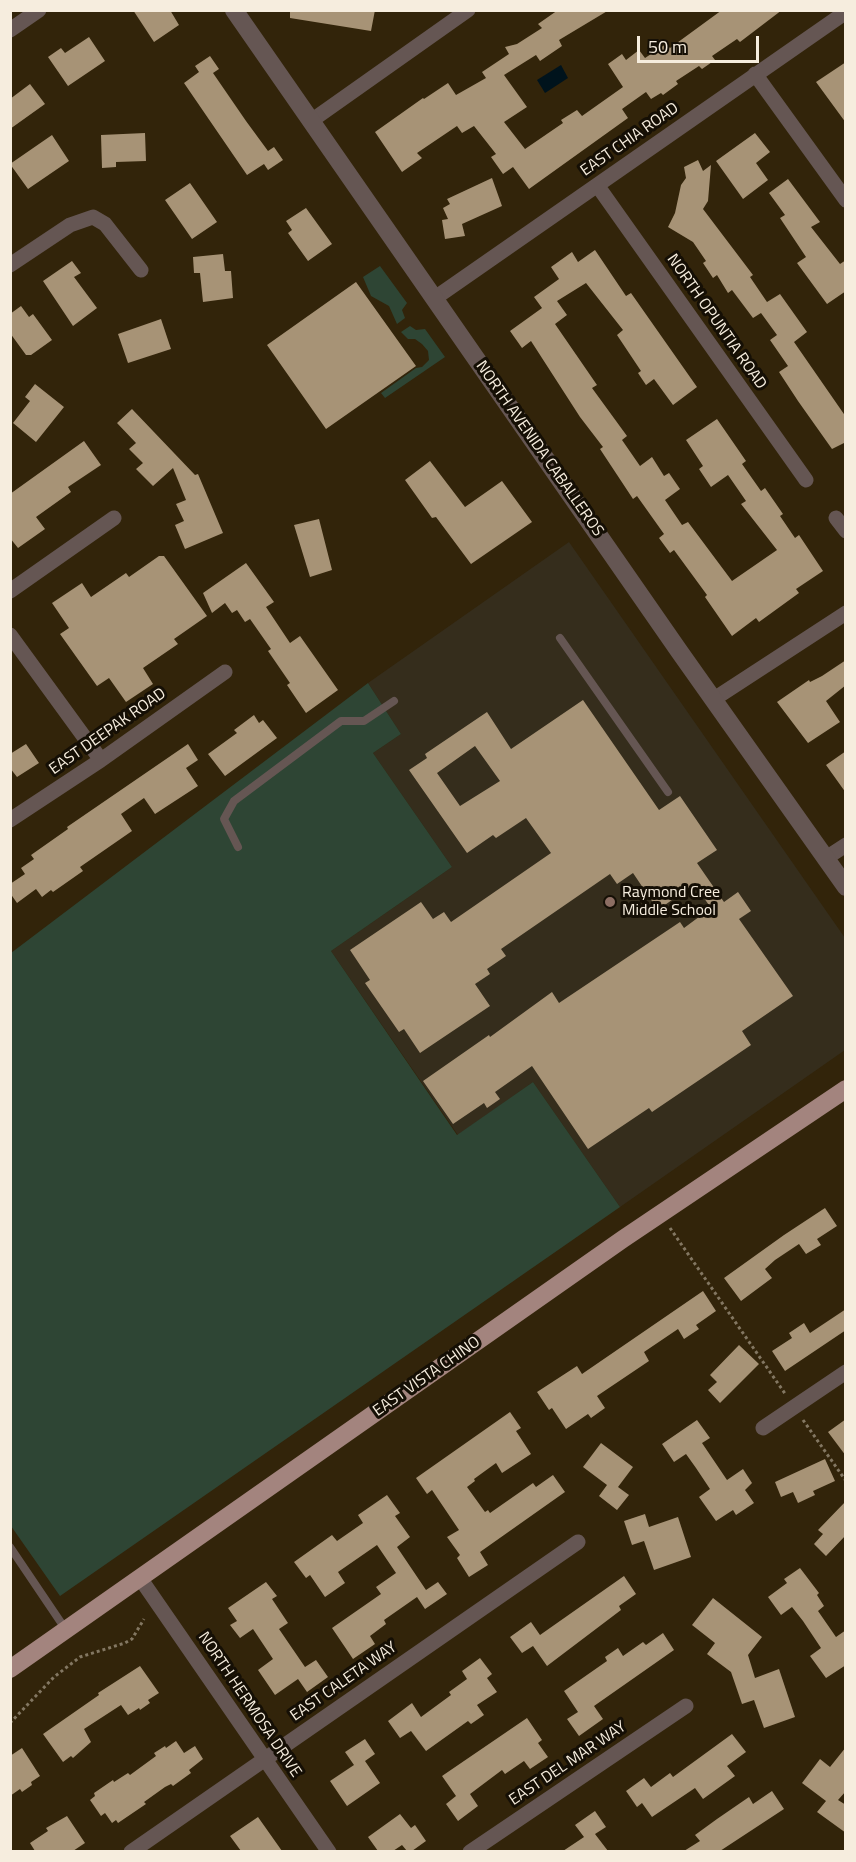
<!DOCTYPE html>
<style>
body{margin:0}
#map{position:relative;width:856px;height:1862px;overflow:hidden;background:#32240a;font-family:"Titillium Web",sans-serif}
canvas{display:block}
.frame{position:absolute;inset:0;border:12px solid #f6edde;pointer-events:none}
.scale{position:absolute;left:637px;top:36px;width:122px;height:27px;box-sizing:border-box;border:3px solid #f6edde;border-top:0;padding-left:8px;font-size:18px;line-height:21px;white-space:nowrap;color:#f6edde;-webkit-text-stroke:4px #150f05;paint-order:stroke}
</style>
<div id="map">
<canvas width="856" height="1862"></canvas>
<div class="frame"></div>
<div class="scale">50 m</div>
</div>
<script>
const ctx = document.querySelector('canvas').getContext('2d');
ctx.lineJoin = 'round';
function fillPath(path, color) {
  ctx.fillStyle = color;
  ctx.fill(path, 'evenodd');
}
function toPath(rows) {
  const path = new Path2D();
  for (const r of rows) {
    path.moveTo(r[0], r[1]);
    for (let i = 2; i < r.length; i += 2) path.lineTo(r[i], r[i + 1]);
  }
  return path;
}
function trace(path, color, width, dash) {
  ctx.strokeStyle = color;
  ctx.lineWidth = width;
  ctx.lineCap = dash ? 'butt' : 'round';
  ctx.setLineDash(dash || []);
  ctx.stroke(path);
}
function write(font, color, halo, rows, align = 'center') {
  ctx.font = font + ' "Titillium Web",sans-serif';
  ctx.lineWidth = 6;
  ctx.setLineDash([]);
  ctx.textBaseline = 'middle';
  ctx.strokeStyle = halo;
  ctx.fillStyle = color;
  for (const [text, x, y, turn = 0] of rows) {
    ctx.save();
    ctx.translate(x, y);
    ctx.rotate((+turn || 0) * Math.PI / 180);
    ctx.textAlign = isNaN(turn) ? turn : align;
    if (halo) ctx.strokeText(text, 0, 0);
    ctx.fillText(text, 0, 0);
    ctx.restore();
  }
}
fillPath(toPath([
 [569,542,845,938,845,1050,620,1207,533,1082,458,1135,331,951,452,867,373,753,401,734,368,683]
]), '#352d1c');
fillPath(toPath([
 [380,266,407,303,402,310,405,318,397,324,389,306,371,296,363,277],
 [410,326,416,330,425,329,445,357,385,398,381,393,416,368,422,367,429,360,428,351,422,344,415,339,408,339,401,332],
 [368,683,401,734,373,753,452,867,331,951,457,1135,533,1082,620,1207,60,1596,11,1526,11,953]
]), '#2e4534');
fillPath(toPath([
 [561,65,568,78,545,93,537,80]
]), '#00131c');
fillPath(toPath([
 [133,10,170,10,179,25,154,42],
 [290,10,375,10,371,31,290,18],
 [558,10,609,10,559,40,562,46,540,61,536,55,504,75,527,107,504,122,525,149,563,123,561,120,577,110,582,116,623,87,608,64,622,54,626,60,639,50,645,58,666,44,670,48,722,10,782,10,740,42,737,39,712,56,715,60,702,69,699,66,676,81,678,84,663,95,661,93,651,99,646,92,622,109,628,118,529,189,513,167,503,174,491,157,496,154,474,126,462,133,457,126,417,153,422,158,402,172,375,132,423,98,424,99,448,83,456,95,486,78,482,72,509,54,505,47,517,44,542,28,538,24],
 [89,37,105,61,68,86,48,57,61,48,65,53],
 [210,56,219,69,213,73,246,121,268,151,274,147,283,160,268,170,264,164,247,175,184,83,199,72,195,66],
 [846,62,846,123,816,82],
 [30,84,45,104,10,129,10,99],
 [145,133,146,161,116,162,116,167,102,168,101,135],
 [755,133,770,152,756,163,768,180,743,199,716,161],
 [52,135,69,161,28,189,10,164],
 [698,160,703,171,711,165,708,201,703,209,753,275,750,277,767,302,780,294,807,332,794,342,846,417,846,442,832,449,798,401,779,372,788,366,770,340,777,335,761,313,753,318,732,290,728,293,717,275,713,278,703,263,706,261,693,242,668,227,675,213,681,185,686,178,684,167],
 [492,178,502,206,462,224,465,236,445,239,442,220,448,219,443,208,450,204,447,199],
 [788,179,820,222,811,227,840,264,846,260,846,291,827,304,797,263,806,257,780,218,785,215,769,193],
 [190,183,217,222,192,239,165,200],
 [306,208,332,244,308,261,288,233,292,230,286,221],
 [595,250,626,296,631,293,697,387,673,405,654,379,646,385,638,373,641,371,617,335,623,330,586,283,557,301,567,315,555,324,597,385,592,388,627,436,622,440,640,466,652,457,664,476,669,473,680,489,665,500,682,525,688,522,732,581,777,550,741,504,746,501,728,475,711,487,699,469,703,466,686,440,717,419,746,461,742,464,761,491,765,488,783,514,780,516,795,538,799,535,823,571,796,589,799,593,759,622,756,618,732,636,705,597,707,595,674,550,670,553,659,538,664,534,637,496,633,499,600,449,603,447,580,417,531,341,522,348,510,331,542,308,534,297,559,279,551,267,572,252,578,262],
 [223,254,225,271,231,271,233,298,203,302,200,273,194,273,193,257],
 [72,261,81,273,74,277,97,308,73,326,43,281],
 [356,282,416,366,326,429,267,345],
 [21,306,29,317,33,314,52,340,31,355,26,355,10,333,10,314],
 [161,319,171,349,128,363,118,334],
 [35,384,64,407,36,442,13,423,30,401,25,397],
 [132,409,195,475,198,474,223,533,185,549,175,525,184,521,176,504,186,500,173,468,153,486,136,469,143,463,129,449,136,443,117,423],
 [84,441,101,465,68,487,71,492,36,517,45,529,18,548,10,538,10,494],
 [430,461,465,507,502,481,532,522,471,564,436,517,432,518,405,480],
 [319,519,332,570,310,577,294,525],
 [159,556,164,556,207,616,174,639,178,644,143,668,153,684,126,702,109,678,97,686,60,634,69,628,52,603,82,583,91,597,126,573,129,577],
 [246,563,274,602,266,607,290,643,300,636,338,690,306,713,287,685,290,683,268,651,271,649,250,619,245,622,237,610,232,613,225,603,212,613,203,593],
 [846,660,846,685,826,701,840,722,808,743,777,702,809,680,810,682,822,676],
 [583,700,659,810,680,796,717,850,697,863,724,902,738,892,751,911,739,919,793,996,742,1031,751,1045,652,1112,649,1108,588,1149,532,1066,495,1092,500,1099,487,1108,484,1103,453,1124,423,1081,489,1035,490,1037,552,992,559,1003,680,922,684,928,711,908,694,884,658,910,633,873,617,884,610,874,501,949,506,956,487,969,490,974,475,984,490,1006,420,1053,404,1029,399,1032,365,983,370,980,350,950,421,902,433,919,444,912,451,922,551,853,526,818,496,838,493,835,467,853,409,770,427,758,425,754,487,712,511,749],
 [475,746,500,781,460,806,437,773],
 [254,715,259,723,263,720,277,738,225,776,208,754,237,733,234,730],
 [26,744,39,763,17,777,10,768,10,754],
 [188,744,198,760,186,768,198,786,155,814,144,798,121,814,132,831,80,867,83,871,53,892,51,890,42,897,36,889,17,903,10,893,10,884,25,874,21,868,34,859,31,855,68,829,67,827],
 [846,751,846,793,826,765],
 [825,1208,837,1226,817,1239,821,1245,806,1254,799,1244,775,1260,765,1269,772,1278,741,1301,724,1278,784,1235],
 [703,1291,716,1311,696,1325,699,1329,684,1339,678,1329,644,1352,649,1361,597,1396,605,1408,591,1418,588,1414,566,1429,552,1408,549,1410,537,1392,577,1366,582,1374],
 [846,1309,846,1330,785,1371,772,1351,792,1338,789,1333,804,1323,810,1333],
 [739,1345,759,1364,720,1403,708,1390,717,1382,710,1375],
 [510,1412,521,1428,516,1431,531,1454,502,1473,496,1463,474,1479,475,1481,467,1487,485,1512,488,1510,490,1513,533,1483,536,1487,553,1475,565,1492,480,1552,488,1565,469,1577,457,1558,460,1555,447,1537,459,1530,432,1490,427,1494,416,1478],
 [846,1419,846,1456,828,1432],
 [697,1420,710,1438,702,1443,727,1480,743,1469,752,1483,745,1490,754,1503,736,1515,733,1510,716,1521,699,1497,710,1489,696,1468,686,1454,674,1462,662,1444],
 [601,1443,633,1467,618,1487,629,1495,617,1510,599,1496,607,1485,583,1467],
 [825,1459,835,1481,813,1491,815,1495,798,1503,793,1492,781,1497,775,1482],
 [387,1495,400,1513,395,1516,410,1537,397,1547,426,1590,438,1582,447,1594,425,1609,417,1597,384,1620,386,1624,370,1636,375,1644,353,1659,332,1628,381,1594,376,1587,396,1573,377,1545,338,1572,345,1583,325,1597,310,1575,306,1578,294,1562,332,1535,337,1541,363,1523,358,1515],
 [846,1501,846,1535,826,1556,814,1544,823,1534,818,1530],
 [645,1514,649,1527,678,1517,691,1557,654,1570,644,1541,632,1545,624,1521],
 [800,1568,819,1593,817,1595,824,1606,818,1611,836,1637,846,1630,846,1665,826,1678,810,1656,821,1648,803,1621,792,1607,781,1615,768,1597,787,1583,784,1579],
 [624,1576,636,1594,619,1606,621,1610,547,1666,533,1646,522,1653,510,1637,531,1622,540,1635],
 [266,1582,277,1596,272,1599,288,1623,279,1629,305,1667,316,1660,328,1677,307,1692,298,1679,275,1695,258,1670,273,1659,253,1629,240,1638,230,1625,237,1621,228,1608],
 [713,1598,762,1637,748,1655,755,1678,779,1669,795,1717,764,1728,754,1700,742,1704,731,1672,707,1654,715,1643,692,1625],
 [663,1633,674,1650,594,1706,603,1719,579,1736,567,1719,578,1712,564,1691,607,1661,605,1657,618,1648,623,1656,643,1642,646,1645],
 [480,1658,492,1674,487,1678,497,1692,477,1705,484,1715,471,1724,468,1721,426,1751,411,1731,400,1738,388,1721,412,1703,421,1717,451,1695,449,1692,467,1679,462,1671],
 [140,1666,159,1693,148,1700,150,1703,140,1710,139,1708,128,1715,121,1705,84,1729,91,1742,73,1758,71,1756,63,1762,43,1734,99,1695,98,1693],
 [527,1718,542,1740,538,1743,548,1757,530,1769,524,1761,505,1774,502,1770,470,1794,478,1806,458,1821,446,1804,456,1796,442,1776],
 [732,1734,746,1752,727,1766,735,1776,703,1799,695,1788,652,1817,642,1803,637,1807,626,1791,644,1778,651,1787,670,1773,673,1777],
 [365,1739,375,1754,365,1761,380,1783,347,1806,330,1781,354,1765,345,1752],
 [176,1741,184,1753,195,1746,203,1759,189,1770,191,1773,173,1786,171,1784,165,1787,144,1802,146,1804,118,1823,116,1820,112,1823,105,1813,101,1816,90,1800,95,1796,94,1793,113,1780,114,1782,128,1773,130,1775,156,1756,154,1753,165,1746,166,1748],
 [846,1747,846,1791,838,1800,846,1805,846,1833,817,1812,826,1801,802,1783,820,1759,830,1767],
 [22,1748,40,1776,31,1782,32,1785,22,1792,20,1789,10,1796,10,1756],
 [772,1791,784,1809,720,1851,684,1851,700,1841,695,1835,717,1819,749,1797,753,1804],
 [595,1811,606,1827,595,1834,608,1851,563,1851,584,1837,575,1825],
 [400,1814,411,1828,415,1825,426,1841,412,1851,407,1851,402,1845,393,1851,378,1851,368,1837],
 [67,1816,85,1843,73,1851,35,1851,30,1843,48,1831,46,1828],
 [258,1817,282,1851,241,1851,230,1836]
]), '#a79376');
trace(toPath([
 [670,1228,786,1395],
 [803,1420,846,1481],
 [10,1723,54,1677,80,1657,125,1643,132,1639,144,1619]
]), '#837762', 3, [3, 3]);
trace(toPath([
 [560,638,668,792],
 [238,847,224,819,234,801,341,721,364,721,394,701],
 [10,1547,66,1630]
]), '#655653', 8);
trace(toPath([
 [10,30,39,10],
 [755,74,846,200],
 [311,121,468,10],
 [597,185,806,480],
 [10,265,70,225,93,217,105,224,141,270],
 [435,298,846,12],
 [836,518,846,531],
 [10,591,114,518],
 [10,635,101,760],
 [714,699,846,613],
 [10,820,101,760,225,672],
 [826,858,846,845],
 [763,1428,846,1372],
 [140,1578,329,1852],
 [131,1852,578,1542],
 [470,1852,686,1706]
]), '#655653', 15);
trace(toPath([
 [234,10,679,651,846,887]
]), '#655653', 18);
trace(toPath([
 [10,1669,623,1239,846,1089]
]), '#a3847e', 18);
for (const [x, y, r, color] of [
 [610,902,6,"#8d6e63"]
]) {
  const dot = new Path2D();
  dot.arc(x, y, r, 0, 2 * Math.PI);
  ctx.fillStyle = color;
  ctx.fill(dot);
  trace(dot, '#150f05', 2);
}
write('16px', '#f6edde', '#150f05', [
 ["EAST CHIA ROAD",630,140,-35],
 ["NORTH OPUNTIA ROAD",716,322,55],
 ["NORTH AVENIDA CABALLEROS",539,449,55],
 ["EAST DEEPAK ROAD",108,732,-35],
 ["EAST VISTA CHINO",427,1377,-35],
 ["EAST CALETA WAY",344,1682,-35],
 ["NORTH HERMOSA DRIVE",249,1705,56],
 ["EAST DEL MAR WAY",568,1764,-34]
]);
write('16px', '#f6edde', '#150f05', [
 ["Raymond Cree",622,893],
 ["Middle School",622,911]
], 'left');
</script>
